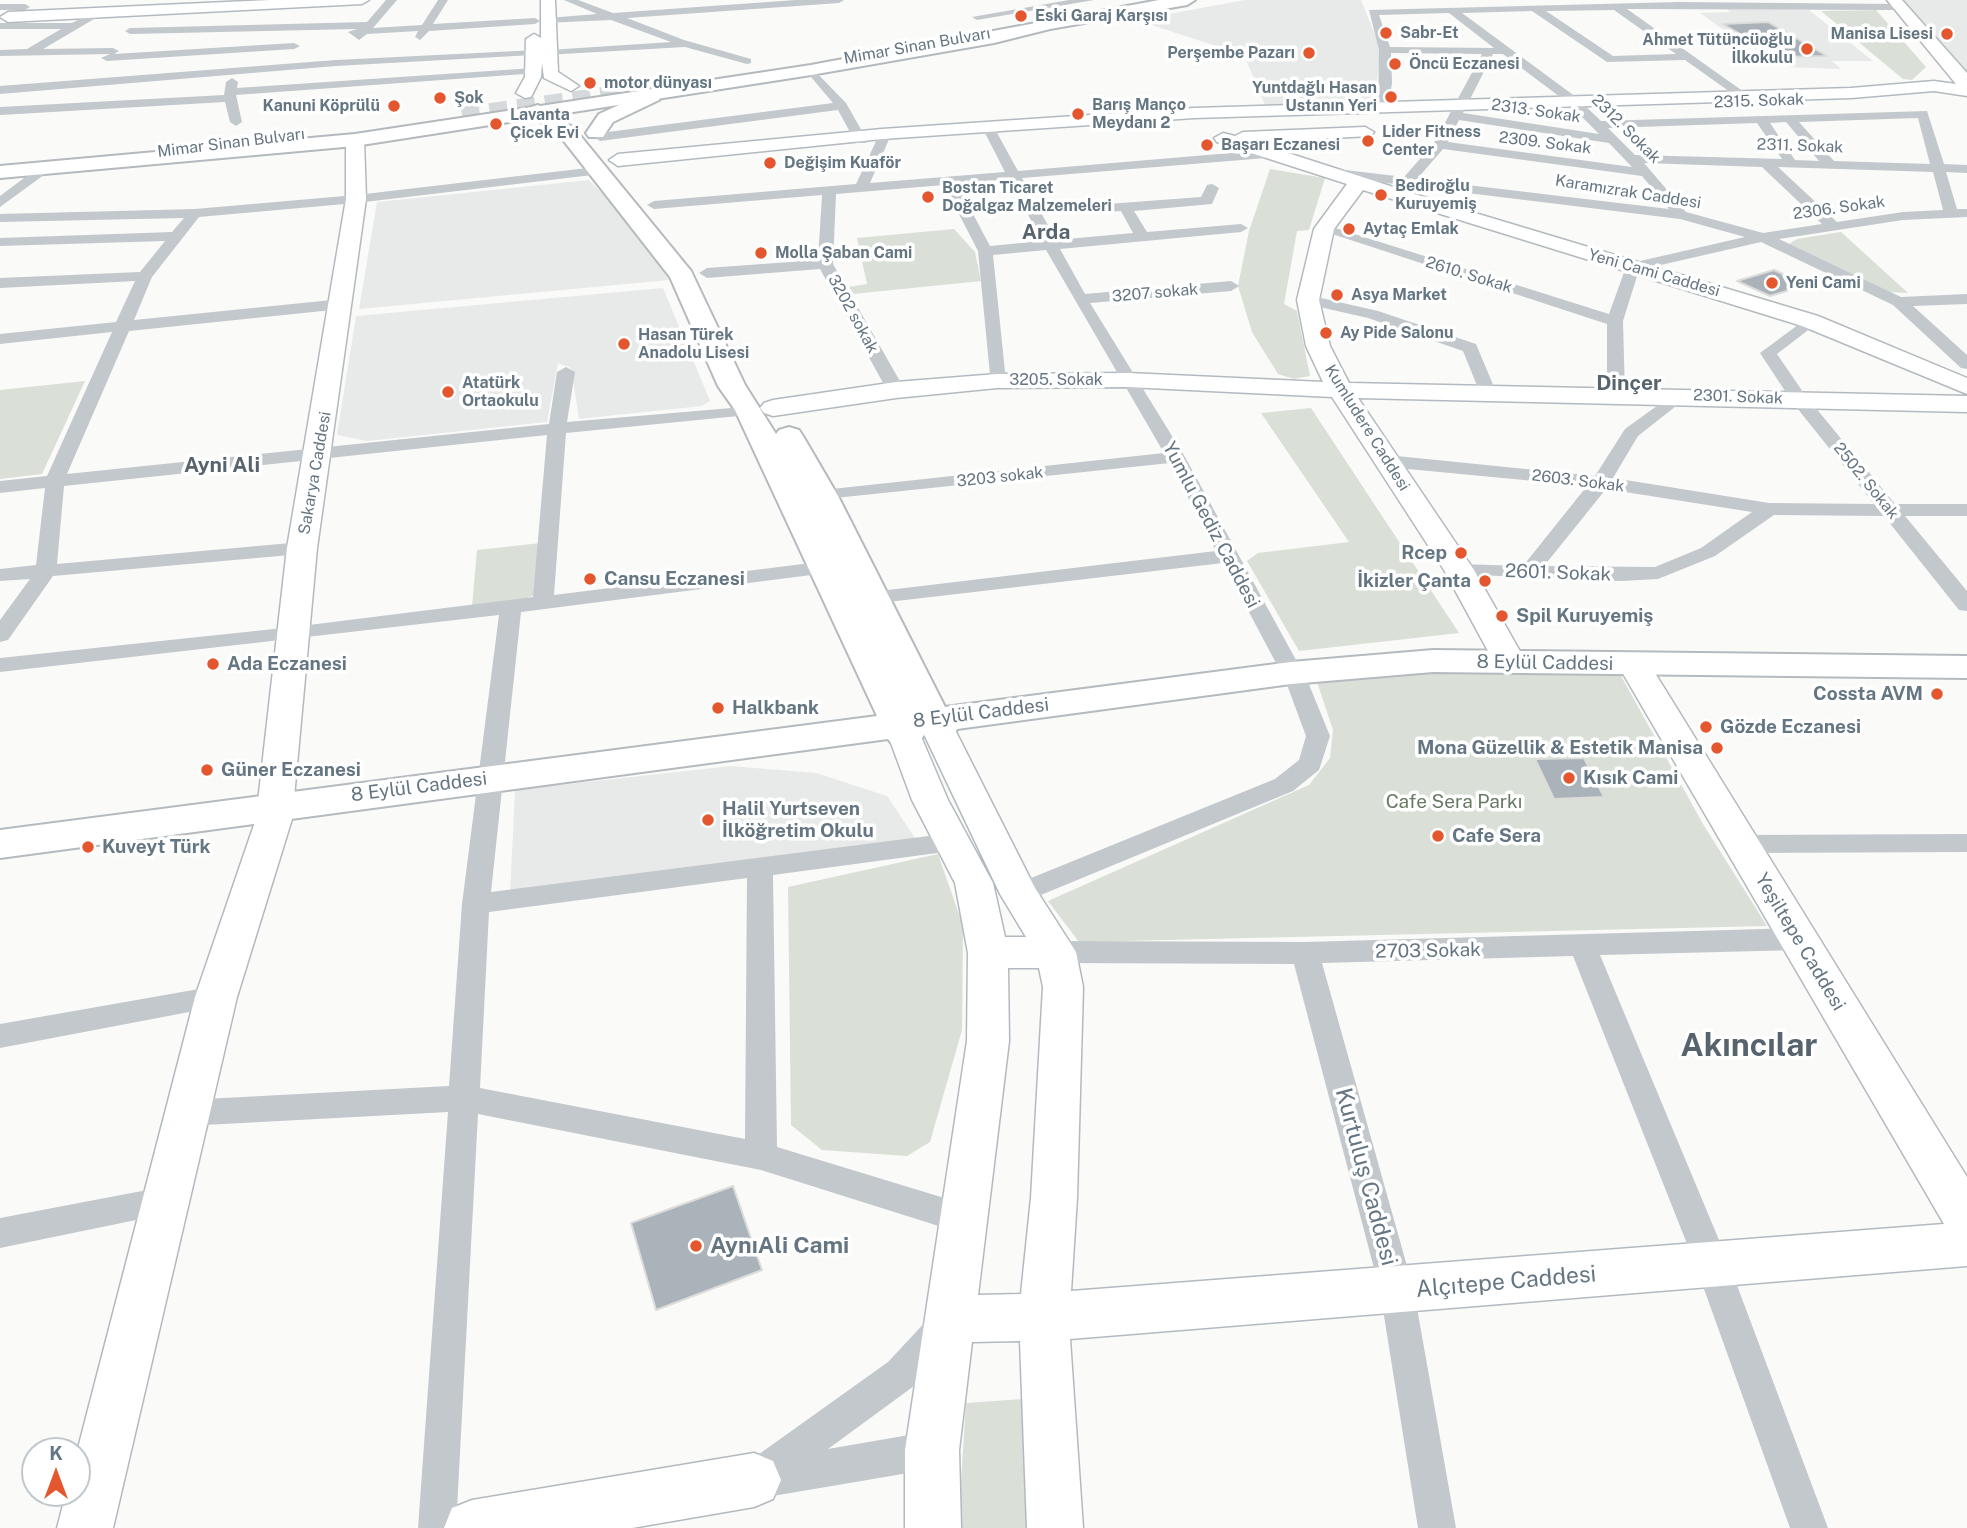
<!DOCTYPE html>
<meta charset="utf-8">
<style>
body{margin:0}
#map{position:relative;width:1967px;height:1528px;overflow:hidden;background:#fafaf8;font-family:"Public Sans",sans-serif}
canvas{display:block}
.north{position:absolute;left:21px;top:1437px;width:70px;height:70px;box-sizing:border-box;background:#fff;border:2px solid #c1c8cd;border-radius:50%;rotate:0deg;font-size:19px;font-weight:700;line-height:28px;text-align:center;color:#657683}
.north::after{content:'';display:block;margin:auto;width:24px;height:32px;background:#e4572e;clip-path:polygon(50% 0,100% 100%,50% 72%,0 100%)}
</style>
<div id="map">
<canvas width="1967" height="1528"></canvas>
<div class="north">K</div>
</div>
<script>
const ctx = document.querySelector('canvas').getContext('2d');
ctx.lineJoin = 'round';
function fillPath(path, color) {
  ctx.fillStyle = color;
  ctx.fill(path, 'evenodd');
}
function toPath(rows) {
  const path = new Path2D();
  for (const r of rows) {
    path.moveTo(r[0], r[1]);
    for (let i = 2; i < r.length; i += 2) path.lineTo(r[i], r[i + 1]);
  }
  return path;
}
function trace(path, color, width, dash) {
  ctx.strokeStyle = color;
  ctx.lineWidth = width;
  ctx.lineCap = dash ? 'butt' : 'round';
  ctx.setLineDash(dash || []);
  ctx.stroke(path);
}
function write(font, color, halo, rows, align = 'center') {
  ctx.font = font + ' "Public Sans",sans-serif';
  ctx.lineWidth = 7;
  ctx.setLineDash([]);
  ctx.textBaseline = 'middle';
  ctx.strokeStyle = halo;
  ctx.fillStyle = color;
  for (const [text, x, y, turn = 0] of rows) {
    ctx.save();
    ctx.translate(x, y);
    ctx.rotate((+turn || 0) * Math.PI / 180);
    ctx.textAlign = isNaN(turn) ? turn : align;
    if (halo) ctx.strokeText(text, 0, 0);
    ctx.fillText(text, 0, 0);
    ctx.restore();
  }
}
fillPath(toPath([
 [1245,0,1361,0,1381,50,1374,101,1266,107,1244,55,1136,20],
 [1896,0,1967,0,1967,71,1955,65],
 [1727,9,1809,10,1873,61,1832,61,1841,69,1788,67,1735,38,1700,13,1730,12],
 [589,180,629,220,669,280,359,309,377,202],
 [663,288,710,401,702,406,579,419,571,368,558,363,547,422,367,441,337,435,356,316],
 [730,766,816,773,887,796,919,844,510,895,515,790]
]), '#e8e9e9');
fillPath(toPath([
 [1876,10,1926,67,1912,80,1903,79,1821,11],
 [1270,169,1325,178,1309,230,1297,231,1284,304,1297,311,1310,376,1294,379,1278,374,1252,332,1238,286,1249,231],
 [954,229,975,252,981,281,853,294,849,287,867,284,857,238],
 [1841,232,1908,293,1890,292,1789,244,1797,239],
 [85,381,42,474,0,479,0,390],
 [1311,408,1459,633,1299,651,1247,561,1258,553,1349,542,1261,413],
 [541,543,535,595,516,602,472,606,477,550],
 [1429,671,1621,676,1703,824,1767,926,1079,942,1048,901,1309,785,1330,758,1333,730,1317,682],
 [938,854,963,926,962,1030,930,1142,907,1156,822,1150,791,1125,788,887],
 [1037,1398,1038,1528,958,1528,966,1403]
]), '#dadfd7');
const building = toPath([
 [1768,22,1827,56,1779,57,1723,24,1768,22],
 [1774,270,1807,285,1770,296,1737,281,1774,270],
 [1584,758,1604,797,1554,799,1535,759,1584,758],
 [733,1186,762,1270,656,1310,631,1223,733,1186]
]);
fillPath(building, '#aab3b9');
trace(building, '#dcdcda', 2);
trace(toPath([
 [462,116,647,90]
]), '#d5d9db', 18, [18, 10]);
const secondary = toPath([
 [270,0,369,0,362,4,8,22,0,17,8,12,270,0],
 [541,0,555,0,558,72,579,86,571,91,544,78,542,63,541,77,531,97,525,98,516,93,525,77,526,39,534,34,541,38,541,0],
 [1887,0,1902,0,1967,73,1967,96,1934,91,1851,98,1194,118,882,139,618,166,609,160,618,154,882,129,1194,108,1851,88,1934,81,1956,84,1887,0],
 [1365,127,1374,132,1371,136,1254,142,1455,207,1818,316,1967,378,1967,394,1802,326,1363,190,1334,229,1319,300,1330,346,1349,383,1967,396,1967,412,1358,398,1474,570,1526,662,1521,669,1510,672,1499,669,1494,662,1444,570,1332,397,1128,387,997,388,896,398,773,416,764,413,760,408,764,403,773,400,896,382,997,374,1128,373,1323,382,1306,346,1297,300,1314,229,1347,184,1217,142,1214,138,1223,133,1235,136,1243,132,1365,127],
 [355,134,364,140,366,199,317,548,292,819,237,997,113,1528,57,1528,66,1493,77,1493,77,1452,195,997,256,819,287,548,346,199,346,140,355,134],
 [1634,655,1645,658,1650,665,1967,1177,1967,1266,1070,1339,1083,1528,1027,1528,1020,1341,972,1342,959,1450,961,1528,905,1528,905,1450,967,1041,968,953,955,883,912,800,888,735,893,727,905,724,917,727,948,800,993,883,1005,937,1026,937,1000,894,922,730,927,722,939,719,951,722,1035,888,1076,952,1083,987,1077,1198,1071,1291,1944,1224,1618,665,1623,658,1634,655],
 [1008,968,1039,968,1043,987,1031,1198,1021,1294,978,1295,1009,1041,1008,968],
 [754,1453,773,1461,781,1480,773,1499,754,1507,632,1528,444,1528,452,1508,472,1500,754,1453]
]);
const primary = toPath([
 [652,90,661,96,659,100,613,122,603,137,589,137,586,133,599,114,652,90],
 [538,105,574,128,691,271,745,385,776,434,779,430,789,427,799,430,803,436,838,496,945,707,1291,662,1433,650,1967,656,1967,678,1433,672,1291,684,957,729,952,739,939,742,924,735,918,744,905,747,892,744,888,739,0,858,0,830,877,716,735,410,718,386,670,277,560,136,531,115,528,111,531,107,538,105]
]);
const highway = toPath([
 [1159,0,1195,0,1187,5,1050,29,994,43,811,75,355,146,0,178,0,166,355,134,811,65,1159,0]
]);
trace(secondary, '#b3babf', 3);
trace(primary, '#b5babe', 4);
trace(highway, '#b4b9bd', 4);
fillPath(toPath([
 [386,0,397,0,373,28,422,25,438,0,448,0,433,24,535,18,540,21,535,24,429,31,420,40,415,37,418,31,367,34,359,40,348,32,357,29,130,34,125,31,130,28,367,22,386,0],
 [564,0,578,0,613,13,796,0,844,0,839,3,627,18,684,40,751,59,751,63,747,64,685,47,545,55,543,53,549,50,671,42,611,20,544,23,544,19,548,18,597,14,564,0],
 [1069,0,1094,0,977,20,972,17,1069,0],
 [1679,2,1892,4,1897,7,1892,10,1627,9,1744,92,1746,95,1740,99,1685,60,1607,62,1532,11,1462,13,1576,97,1601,121,1927,111,1944,164,1967,165,1967,173,1946,172,1957,209,1967,209,1967,217,1903,220,1779,239,1901,297,1967,294,1967,304,1913,306,1967,355,1967,369,1961,368,1893,305,1761,242,1639,270,1623,321,1625,394,1616,399,1607,394,1607,324,1317,229,1324,225,1329,226,1609,314,1627,264,1745,237,1680,219,1337,177,1330,173,1337,169,1404,177,1434,143,1482,54,1391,53,1392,83,1388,109,1378,112,1379,50,1369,10,1679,2],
 [1614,10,1676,54,1613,56,1546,11,1614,10],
 [1449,13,1494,48,1390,47,1379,15,1449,13],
 [1493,54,1503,54,1568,103,1599,134,1463,113,1493,54],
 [1918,118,1930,164,1834,161,1799,122,1918,118],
 [1459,120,1609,143,1632,167,1448,142,1459,120],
 [1786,122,1819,161,1795,160,1770,123,1786,122],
 [1757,123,1782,159,1635,155,1608,128,1757,123],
 [1443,149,1642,176,1669,209,1417,179,1443,149],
 [1644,163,1762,167,1822,224,1763,233,1686,212,1644,163],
 [1778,167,1933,172,1943,210,1903,212,1837,222,1778,167],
 [0,4,25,4,30,7,25,10,0,10,0,4],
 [97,10,102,13,101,15,43,49,113,48,119,51,114,54,294,43,300,46,294,49,107,61,101,58,110,54,0,56,0,50,27,49,61,29,0,29,0,23,72,23,97,10],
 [537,50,537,54,533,55,336,66,0,94,0,86,336,60,537,50],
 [811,67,846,103,867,140,866,143,856,143,838,110,600,141,594,137,600,133,833,103,805,70,811,67],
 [534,68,540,71,538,73,236,95,242,122,236,126,230,122,225,102,0,115,0,107,224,95,226,82,232,78,238,82,237,88,534,68],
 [990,127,996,131,1018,171,1266,150,1273,154,1266,158,1022,178,1056,240,1133,233,1121,211,1086,213,1079,209,1081,206,1201,197,1207,185,1212,184,1219,188,1212,204,1134,211,1147,232,1241,224,1248,228,1241,232,1060,249,1085,294,1231,281,1239,286,1231,291,1090,303,1185,457,1308,682,1330,736,1319,770,1293,791,1019,904,1009,901,1006,894,1009,887,1275,779,1299,760,1306,736,1286,682,1223,563,871,604,860,598,871,592,1216,551,1170,463,816,500,813,496,823,490,1164,453,1046,250,993,255,1006,381,1003,385,991,385,978,251,944,185,836,194,833,264,905,390,896,395,887,390,820,269,707,278,699,273,707,268,818,260,822,195,654,209,647,205,654,201,856,184,878,137,876,134,882,130,890,137,870,183,1005,172,984,131,990,127],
 [1009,179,1042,241,990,246,957,184,1009,179],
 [40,166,52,169,0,207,0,196,40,166],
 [596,167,603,171,601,174,356,203,199,217,152,277,134,320,342,299,350,304,342,309,129,331,67,474,549,424,557,372,566,367,575,372,567,422,755,406,758,410,755,414,749,415,566,433,554,595,827,561,837,567,827,573,521,612,491,892,952,833,961,835,965,842,961,849,952,851,773,875,777,1147,964,1204,976,1208,980,1219,976,1230,964,1234,761,1170,478,1114,456,1528,418,1528,448,1112,186,1126,175,1122,170,1113,175,1104,186,1100,449,1086,462,904,499,615,0,672,0,658,293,627,533,597,547,435,64,486,57,564,302,542,312,548,302,554,53,576,8,640,0,642,0,620,30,579,0,581,0,569,36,565,45,488,0,493,0,481,47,476,112,332,0,344,0,334,116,322,135,281,0,288,0,278,140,272,165,241,0,246,0,238,172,232,184,218,0,222,0,214,195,209,356,195,596,167],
 [747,878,745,1139,480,1088,489,912,747,878],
 [1308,295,1378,311,1476,344,1497,394,1494,398,1482,398,1463,351,1368,318,1302,303,1302,297,1308,295],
 [1810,316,1818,321,1816,324,1777,354,1805,395,1895,504,1967,504,1967,516,1905,516,1967,591,1967,611,1959,610,1884,516,1774,515,1715,556,1658,579,1621,581,1452,574,1449,570,1452,566,1459,564,1523,566,1587,486,1387,467,1378,461,1387,455,1595,476,1625,429,1679,390,1688,395,1685,399,1638,436,1613,478,1769,503,1874,504,1793,403,1760,353,1810,316],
 [1606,489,1752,512,1701,548,1655,567,1544,566,1606,489],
 [1967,834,1967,852,1741,853,1732,851,1728,844,1732,837,1741,835,1967,834],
 [1799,928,1809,932,1813,939,1809,946,1799,950,1600,955,1729,1264,1828,1528,1790,1528,1695,1264,1573,956,1322,963,1414,1291,1456,1528,1418,1528,1380,1291,1294,964,1056,963,1046,960,1042,952,1046,944,1056,941,1305,942,1799,928],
 [216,986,226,989,230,997,226,1005,0,1048,0,1024,216,986],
 [163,1187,175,1192,179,1202,175,1212,0,1248,0,1218,163,1187],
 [941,1313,953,1318,959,1330,953,1342,914,1386,828,1449,932,1431,945,1437,951,1450,945,1463,932,1469,761,1498,754,1499,741,1493,735,1480,741,1467,888,1362,929,1318,941,1313]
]), '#c3c8cc');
fillPath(secondary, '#fff');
fillPath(primary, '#fff');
fillPath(highway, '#fff');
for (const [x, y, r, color] of [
 [1021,16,7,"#e4572e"],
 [1386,33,7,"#e4572e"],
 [1947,34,7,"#e4572e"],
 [1807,49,7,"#e4572e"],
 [1309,53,7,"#e4572e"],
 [1395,64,7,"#e4572e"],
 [590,83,7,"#e4572e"],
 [1391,97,7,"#e4572e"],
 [440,98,7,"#e4572e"],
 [394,106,7,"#e4572e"],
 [1078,114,7,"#e4572e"],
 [496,124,7,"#e4572e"],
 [1368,141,7,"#e4572e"],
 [1207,145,7,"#e4572e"],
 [770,163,7,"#e4572e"],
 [1381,195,7,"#e4572e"],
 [928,197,7,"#e4572e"],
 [1349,229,7,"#e4572e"],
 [761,253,7,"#e4572e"],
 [1772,283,7,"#e4572e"],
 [1337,295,7,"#e4572e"],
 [1326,333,7,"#e4572e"],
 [624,344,7,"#e4572e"],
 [448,392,7,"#e4572e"],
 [1461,553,7,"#e4572e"],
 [590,579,7,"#e4572e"],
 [1485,581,7,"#e4572e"],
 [1502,616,7,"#e4572e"],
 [213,664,7,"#e4572e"],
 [1937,694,7,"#e4572e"],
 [718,708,7,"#e4572e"],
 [1706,727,7,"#e4572e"],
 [1717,748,7,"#e4572e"],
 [207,770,7,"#e4572e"],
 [1569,778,7,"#e4572e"],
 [708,820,7,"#e4572e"],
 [1438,836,7,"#e4572e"],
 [88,847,7,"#e4572e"],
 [696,1246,7,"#e4572e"]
]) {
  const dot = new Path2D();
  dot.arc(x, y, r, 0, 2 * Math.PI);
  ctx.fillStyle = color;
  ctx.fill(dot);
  trace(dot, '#fff', 2.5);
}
write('bold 16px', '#657683', '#fff', [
 ["Eski Garaj Karşısı",1035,16],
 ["Sabr-Et",1400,33],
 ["Manisa Lisesi",1933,34,"right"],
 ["Ahmet Tütüncüoğlu",1793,40,"right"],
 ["İlkokulu",1793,58,"right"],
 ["Perşembe Pazarı",1295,53,"right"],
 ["Öncü Eczanesi",1409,64],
 ["motor dünyası",604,83],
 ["Yuntdağlı Hasan",1377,88,"right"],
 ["Ustanın Yeri",1377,106,"right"],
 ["Şok",454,98],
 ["Barış Manço",1092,105],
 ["Meydanı 2",1092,123],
 ["Kanuni Köprülü",380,106,"right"],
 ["Lavanta",510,115],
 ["Çicek Evi",510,133],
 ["Lider Fitness",1382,132],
 ["Center",1382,150],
 ["Başarı Eczanesi",1221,145],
 ["Değişim Kuaför",784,163],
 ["Bediroğlu",1395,186],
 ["Kuruyemiş",1395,204],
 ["Bostan Ticaret",942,188],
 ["Doğalgaz Malzemeleri",942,206],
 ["Aytaç Emlak",1363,229],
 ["Molla Şaban Cami",775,253],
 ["Yeni Cami",1786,283],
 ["Asya Market",1351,295],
 ["Ay Pide Salonu",1340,333],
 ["Hasan Türek",638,335],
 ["Anadolu Lisesi",638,353],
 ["Atatürk",462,383],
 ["Ortaokulu",462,401]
], 'left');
write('16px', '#657683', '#fff', [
 ["Mimar Sinan Bulvarı",917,46,-10],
 ["2315. Sokak",1759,101,-2],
 ["2313. Sokak",1536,111,8],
 ["2312. Sokak",1626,129,45],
 ["Mimar Sinan Bulvarı",231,143,-7],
 ["2309. Sokak",1545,143,7],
 ["2311. Sokak",1800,146,2],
 ["Karamızrak Caddesi",1628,192,9],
 ["2306. Sokak",1839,208,-8],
 ["Yeni Cami Caddesi",1654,273,16],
 ["2610. Sokak",1469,275,17],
 ["3207 sokak",1155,293,-5],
 ["3202 sokak",853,314,61],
 ["3205. Sokak",1056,380],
 ["2301. Sokak",1738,397,2],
 ["Kumludere Caddesi",1367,428,58],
 ["Sakarya Caddesi",315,473,-80],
 ["3203 sokak",1000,477,-6],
 ["2603. Sokak",1578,481,7],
 ["2502. Sokak",1866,481,51]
]);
write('19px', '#657683', '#fff', [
 ["Yumlu Gediz Caddesi",1211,525,62],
 ["2601. Sokak",1558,573,2],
 ["8 Eylül Caddesi",1545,663,1],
 ["8 Eylül Caddesi",981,713,-7],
 ["8 Eylül Caddesi",419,787,-7],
 ["Yeşiltepe Caddesi",1800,942,59],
 ["2703 Sokak",1428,951,-1]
]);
write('bold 19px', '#657683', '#fff', [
 ["Rcep",1447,553,"right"],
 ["Cansu Eczanesi",604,579],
 ["İkizler Çanta",1471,581,"right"],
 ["Spil Kuruyemiş",1516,616],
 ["Ada Eczanesi",227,664],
 ["Cossta AVM",1923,694,"right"],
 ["Halkbank",732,708],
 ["Gözde Eczanesi",1720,727],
 ["Mona Güzellik & Estetik Manisa",1703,748,"right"],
 ["Güner Eczanesi",221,770],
 ["Kısık Cami",1583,778],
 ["Halil Yurtseven",722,809],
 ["İlköğretim Okulu",722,831],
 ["Cafe Sera",1452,836],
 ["Kuveyt Türk",102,847]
], 'left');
write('19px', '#687a64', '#fff', [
 ["Cafe Sera Parkı",1454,802]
]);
write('bold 21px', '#57646e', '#fff', [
 ["Arda",1046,233],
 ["Dinçer",1629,384],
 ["Ayni Ali",222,466]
]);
write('23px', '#657683', '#fff', [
 ["Kurtuluş Caddesi",1366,1177,75],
 ["Alçıtepe Caddesi",1506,1282,-5]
]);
write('bold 23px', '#657683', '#fff', [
 ["AynıAli Cami",710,1246]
], 'left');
write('bold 32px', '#57646e', '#fff', [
 ["Akıncılar",1749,1046]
]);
</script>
